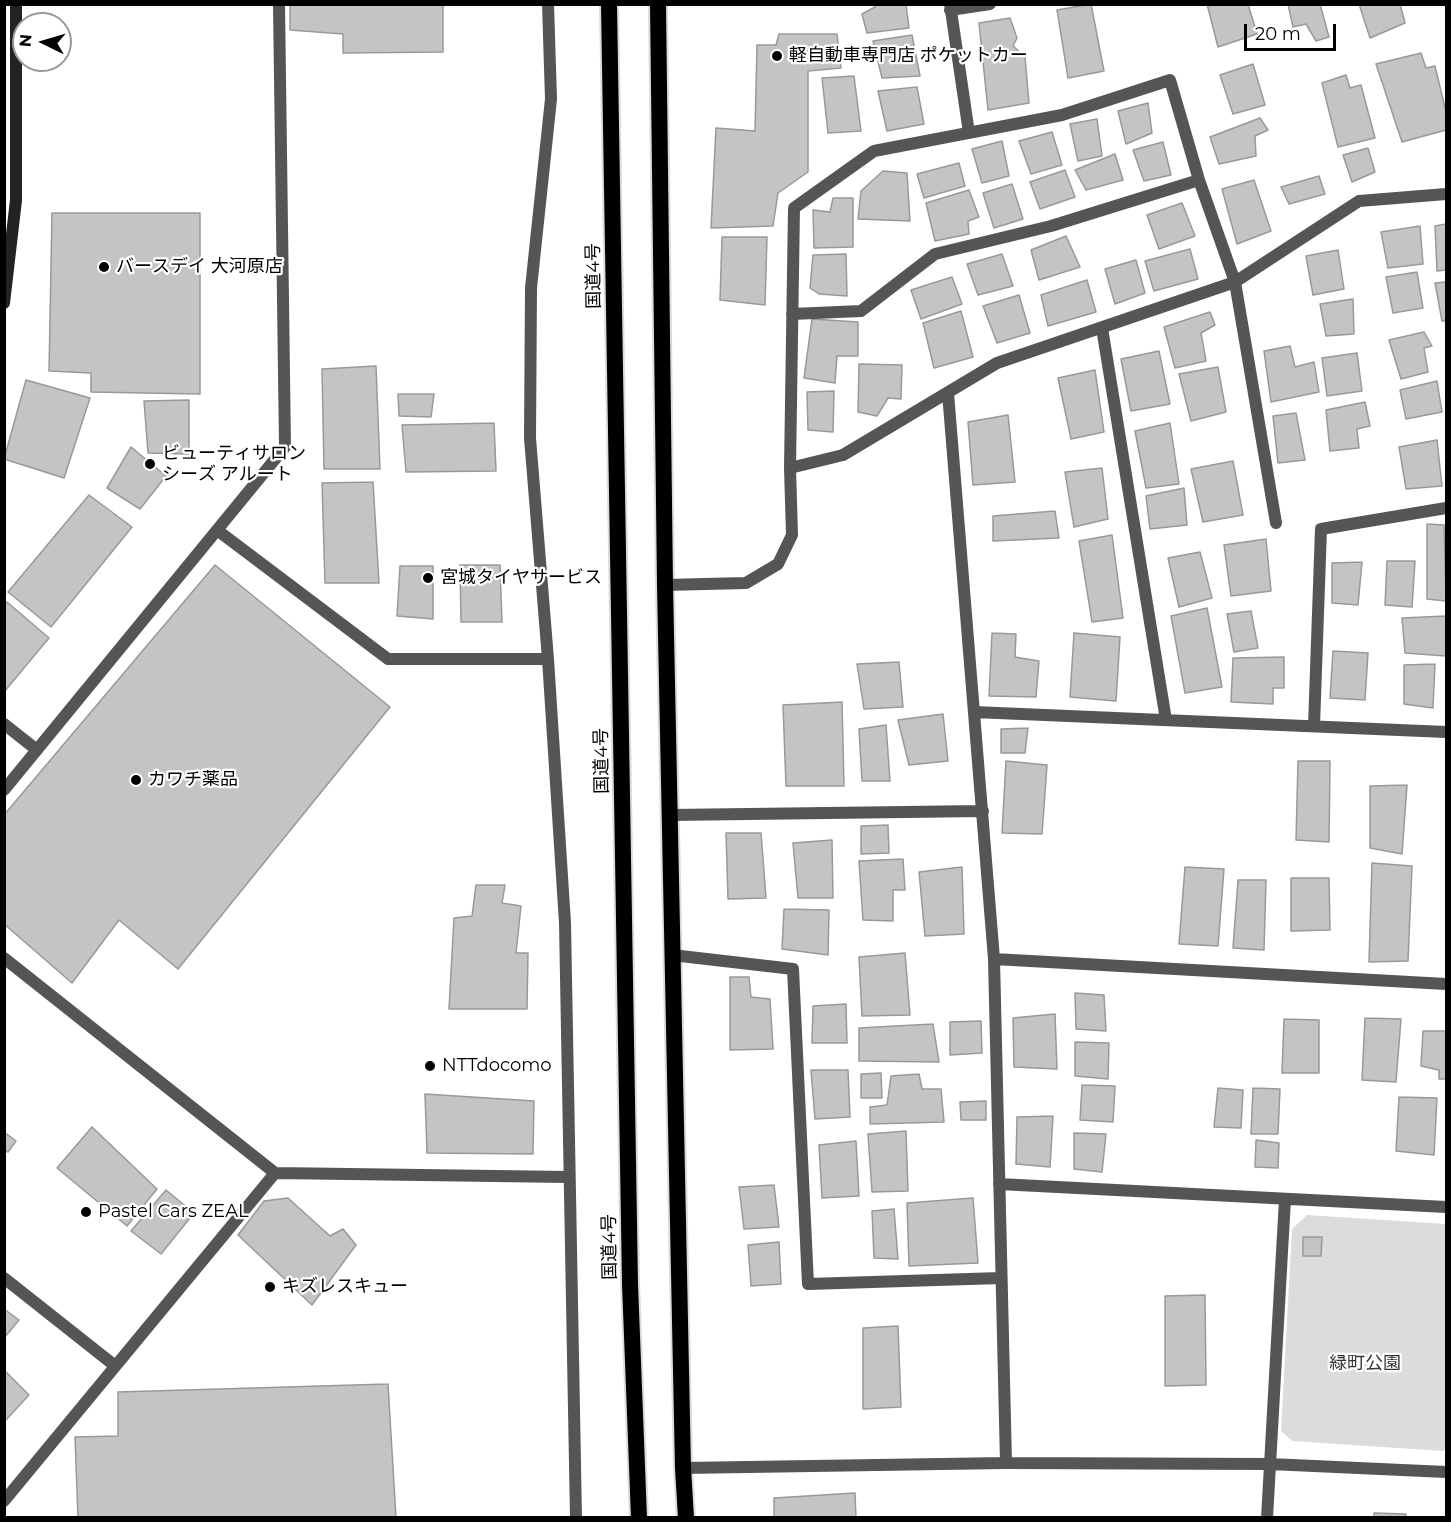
<!DOCTYPE html>
<meta charset="utf-8">
<style>
body{margin:0}
#map{position:relative;width:1451px;height:1522px;overflow:hidden;background:#fff;font-family:Montserrat,sans-serif}
canvas{display:block}
.frame{position:absolute;inset:0;border:6px solid #000;pointer-events:none}
.north{position:absolute;left:12px;top:12px;width:60px;height:60px;box-sizing:border-box;background:#fff;border:2px solid #999;border-radius:50%;rotate:275deg;font-size:16px;font-weight:700;line-height:24px;text-align:center;color:#000}
.north::after{content:'';display:block;margin:auto;width:21px;height:27px;background:#000;clip-path:polygon(50% 0,100% 100%,50% 72%,0 100%)}
.scale{position:absolute;left:1244px;top:24px;width:92px;height:27px;box-sizing:border-box;border:3px solid #000;border-top:0;padding-left:8px;font-size:18px;line-height:21px;white-space:nowrap;color:#000;-webkit-text-stroke:4px #fff;paint-order:stroke}
</style>
<div id="map">
<canvas width="1451" height="1522"></canvas>
<div class="frame"></div>
<div class="north">N</div>
<div class="scale">20 m</div>
</div>
<script>
const ctx = document.querySelector('canvas').getContext('2d');
ctx.lineJoin = 'round';
function fillPath(path, color) {
  ctx.fillStyle = color;
  ctx.fill(path, 'evenodd');
}
function toPath(rows) {
  const path = new Path2D();
  for (const r of rows) {
    path.moveTo(r[0], r[1]);
    for (let i = 2; i < r.length; i += 2) path.lineTo(r[i], r[i + 1]);
  }
  return path;
}
function trace(path, color, width, dash) {
  ctx.strokeStyle = color;
  ctx.lineWidth = width;
  ctx.lineCap = dash ? 'butt' : 'round';
  ctx.setLineDash(dash || []);
  ctx.stroke(path);
}
function write(font, color, halo, rows, align = 'center') {
  ctx.font = font + ' Montserrat,"Noto Sans JP",sans-serif';
  ctx.lineWidth = 4.5;
  ctx.setLineDash([]);
  ctx.textBaseline = 'middle';
  ctx.strokeStyle = halo;
  ctx.fillStyle = color;
  for (const [text, x, y, turn = 0] of rows) {
    ctx.save();
    ctx.translate(x, y);
    ctx.rotate((+turn || 0) * Math.PI / 180);
    ctx.textAlign = isNaN(turn) ? turn : align;
    if (halo) ctx.strokeText(text, 0, 0);
    ctx.fillText(text, 0, 0);
    ctx.restore();
  }
}
fillPath(toPath([
 [1307,1215,1446,1224,1446,1448,1443,1451,1292,1441,1281,1431,1292,1229]
]), '#dcdcdc');
const building = toPath([
 [290,4,443,4,443,52,343,53,343,34,290,30,290,4],
 [875,4,906,4,909,28,867,33,862,14,875,7,875,4],
 [1091,4,1104,71,1068,78,1057,10,1091,4],
 [1207,4,1248,4,1257,34,1218,47,1207,4],
 [1288,4,1320,4,1329,37,1316,41,1306,24,1293,27,1288,4],
 [1359,4,1400,4,1405,23,1370,38,1359,4],
 [1010,18,1017,38,1013,46,1025,57,1029,103,988,110,979,23,1010,18],
 [779,34,837,34,841,68,808,71,808,172,778,193,773,226,711,228,716,128,755,131,757,45,776,45,779,34],
 [912,35,920,76,882,78,873,41,912,35],
 [1421,53,1426,68,1435,66,1446,112,1446,130,1402,142,1376,64,1421,53],
 [1253,64,1265,105,1233,114,1220,75,1253,64],
 [1346,75,1350,88,1361,85,1375,138,1338,147,1322,83,1346,75],
 [854,76,861,131,828,133,822,78,854,76],
 [917,87,924,124,887,131,878,91,917,87],
 [1148,103,1152,133,1126,144,1118,111,1148,103],
 [1260,118,1268,130,1255,136,1256,156,1219,164,1210,137,1260,118],
 [1097,119,1102,156,1078,161,1070,124,1097,119],
 [1052,132,1062,165,1031,174,1019,141,1052,132],
 [1002,141,1009,176,982,183,972,149,1002,141],
 [1163,142,1171,175,1144,181,1133,150,1163,142],
 [1368,148,1375,172,1352,182,1343,155,1368,148],
 [1115,154,1123,180,1086,190,1075,170,1115,154],
 [959,163,965,186,924,198,917,174,959,163],
 [1065,170,1075,197,1040,209,1030,182,1065,170],
 [883,171,907,173,910,221,858,219,861,191,883,171],
 [1319,176,1325,194,1289,204,1281,187,1319,176],
 [1254,180,1271,231,1237,244,1222,189,1254,180],
 [1012,184,1023,219,994,228,983,193,1012,184],
 [969,190,979,217,968,221,969,234,935,241,926,203,969,190],
 [833,198,853,198,853,247,814,248,813,210,830,212,833,198],
 [1182,203,1195,236,1159,249,1147,215,1182,203],
 [52,213,200,213,200,394,91,392,91,373,49,371,52,213],
 [1446,224,1446,270,1437,271,1435,226,1446,224],
 [1420,226,1423,264,1388,268,1381,232,1420,226],
 [1066,236,1080,267,1039,280,1031,250,1066,236],
 [722,237,767,237,765,305,720,300,722,237],
 [1190,249,1198,279,1154,291,1145,261,1190,249],
 [1338,250,1344,289,1313,295,1306,256,1338,250],
 [846,254,847,296,819,294,810,288,813,255,846,254],
 [1002,254,1013,286,978,295,967,264,1002,254],
 [1136,260,1145,293,1115,304,1105,269,1136,260],
 [1417,272,1423,308,1393,313,1386,277,1417,272],
 [952,277,962,304,921,319,911,290,952,277],
 [1087,280,1096,312,1048,326,1041,295,1087,280],
 [1446,282,1446,321,1442,321,1435,283,1446,282],
 [1019,295,1030,333,997,343,983,306,1019,295],
 [1353,299,1354,334,1326,336,1320,304,1353,299],
 [961,311,973,357,934,368,923,323,961,311],
 [1210,312,1215,325,1201,333,1206,361,1175,368,1164,327,1210,312],
 [812,319,858,322,858,356,837,356,835,383,804,378,812,319],
 [1424,332,1432,346,1424,348,1428,372,1401,379,1389,340,1424,332],
 [1290,346,1295,367,1314,362,1319,392,1271,402,1264,351,1290,346],
 [1159,351,1170,404,1131,411,1121,359,1159,351],
 [1357,353,1362,391,1327,396,1322,358,1357,353],
 [859,364,902,365,901,399,888,398,877,416,858,412,859,364],
 [376,366,380,469,324,469,322,369,376,366],
 [1218,367,1226,412,1191,421,1179,374,1218,367],
 [1095,370,1104,432,1071,439,1058,378,1095,370],
 [26,380,90,398,64,478,4,459,26,380],
 [1437,381,1442,412,1406,419,1400,390,1437,381],
 [834,391,833,432,808,430,807,392,834,391],
 [398,394,434,394,431,417,399,416,398,394],
 [189,400,189,454,148,453,144,401,189,400],
 [1365,402,1370,426,1357,429,1359,448,1330,451,1326,410,1365,402],
 [1296,413,1305,460,1278,463,1273,416,1296,413],
 [1008,415,1015,482,973,485,968,422,1008,415],
 [494,423,496,471,406,472,402,425,494,423],
 [1170,423,1179,484,1146,488,1135,431,1170,423],
 [1437,440,1442,486,1406,489,1399,447,1437,440],
 [131,447,166,476,140,509,107,488,131,447],
 [1233,461,1243,515,1203,522,1191,469,1233,461],
 [1102,468,1108,519,1074,527,1065,472,1102,468],
 [373,482,379,583,325,583,322,483,373,482],
 [1184,488,1187,525,1150,529,1146,496,1184,488],
 [89,495,132,527,51,627,8,592,89,495],
 [1055,511,1059,538,993,541,993,516,1055,511],
 [1427,524,1444,525,1446,601,1427,599,1427,524],
 [1112,535,1123,618,1092,622,1079,541,1112,535],
 [1266,539,1271,591,1231,596,1224,545,1266,539],
 [1200,552,1212,598,1179,607,1168,558,1200,552],
 [1387,561,1415,561,1412,607,1385,605,1387,561],
 [1362,562,1358,605,1332,603,1332,563,1362,562],
 [215,565,390,707,178,969,119,920,72,983,4,924,4,815,215,565],
 [460,565,500,565,502,622,461,622,460,565],
 [400,566,433,566,433,619,397,616,400,566],
 [7,602,49,638,4,692,4,606,7,602],
 [1207,608,1222,687,1185,693,1171,616,1207,608],
 [1251,611,1258,648,1234,652,1227,614,1251,611],
 [1446,616,1446,656,1405,653,1402,618,1446,616],
 [992,633,1016,634,1015,657,1039,661,1036,697,989,696,992,633],
 [1074,633,1120,637,1116,701,1070,697,1074,633],
 [1333,651,1368,653,1365,700,1330,698,1333,651],
 [1284,657,1284,688,1273,688,1273,704,1231,702,1233,658,1284,657],
 [899,662,903,707,864,709,857,664,899,662],
 [1435,664,1433,708,1404,704,1404,665,1435,664],
 [842,702,844,786,786,786,783,705,842,702],
 [943,714,948,761,909,765,898,720,943,714],
 [886,725,890,781,862,781,859,729,886,725],
 [1028,728,1025,753,1001,753,1001,729,1028,728],
 [1006,761,1047,765,1042,834,1002,833,1006,761],
 [1298,761,1330,761,1329,842,1296,840,1298,761],
 [1407,785,1402,854,1370,848,1370,786,1407,785],
 [888,825,889,853,861,854,861,826,888,825],
 [726,833,761,833,766,898,728,899,726,833],
 [832,840,833,898,798,898,793,843,832,840],
 [903,859,905,890,893,890,893,921,863,920,859,861,903,859],
 [1372,863,1412,866,1408,961,1369,962,1372,863],
 [962,867,964,934,925,936,919,872,962,867],
 [1185,867,1224,869,1218,946,1179,944,1185,867],
 [1291,878,1329,878,1330,930,1291,931,1291,878],
 [1238,880,1266,880,1264,950,1233,948,1238,880],
 [476,885,505,885,502,903,521,906,516,953,528,953,527,1009,449,1009,454,918,472,916,476,885],
 [784,909,829,910,828,955,782,949,784,909],
 [905,953,910,1015,862,1016,859,957,905,953],
 [730,977,749,977,751,997,770,999,773,1049,730,1050,730,977],
 [1075,993,1104,995,1106,1031,1076,1029,1075,993],
 [846,1004,847,1043,812,1043,813,1006,846,1004],
 [1055,1014,1057,1069,1014,1067,1013,1018,1055,1014],
 [1365,1018,1401,1019,1396,1082,1362,1080,1365,1018],
 [1284,1019,1319,1020,1319,1073,1282,1073,1284,1019],
 [981,1021,982,1053,950,1055,950,1022,981,1021],
 [933,1024,939,1062,859,1061,859,1028,933,1024],
 [1423,1031,1446,1031,1446,1079,1439,1079,1439,1070,1421,1066,1423,1031],
 [1075,1042,1109,1043,1108,1079,1075,1076,1075,1042],
 [811,1070,848,1070,850,1117,815,1119,811,1070],
 [881,1073,882,1098,861,1098,861,1074,881,1073],
 [919,1074,922,1089,941,1089,944,1122,870,1124,870,1107,887,1105,891,1076,919,1074],
 [1082,1085,1115,1086,1113,1122,1080,1120,1082,1085],
 [1218,1088,1243,1090,1241,1128,1214,1127,1218,1088],
 [1253,1088,1280,1089,1278,1134,1251,1134,1253,1088],
 [425,1094,534,1101,533,1154,427,1153,425,1094],
 [1399,1097,1437,1098,1434,1155,1396,1151,1399,1097],
 [986,1101,986,1120,961,1120,960,1102,986,1101],
 [1053,1116,1050,1167,1016,1164,1017,1117,1053,1116],
 [92,1127,157,1189,127,1226,57,1168,92,1127],
 [906,1131,908,1191,872,1192,868,1134,906,1131],
 [4,1132,16,1141,8,1152,4,1150,4,1132],
 [1074,1133,1106,1134,1102,1172,1074,1169,1074,1133],
 [1256,1140,1279,1143,1278,1168,1255,1167,1256,1140],
 [856,1141,859,1196,822,1198,819,1145,856,1141],
 [774,1185,779,1227,744,1229,739,1187,774,1185],
 [166,1190,194,1213,161,1254,131,1231,166,1190],
 [288,1198,330,1236,343,1229,356,1245,312,1305,238,1235,264,1201,288,1198],
 [973,1198,978,1263,909,1266,907,1203,973,1198],
 [894,1209,898,1259,874,1258,872,1211,894,1209],
 [1303,1237,1322,1237,1321,1256,1303,1256,1303,1237],
 [779,1242,781,1284,751,1286,748,1245,779,1242],
 [1205,1295,1206,1385,1165,1386,1165,1296,1205,1295],
 [4,1309,19,1320,4,1338,4,1309],
 [898,1326,901,1407,863,1409,863,1328,898,1326],
 [4,1370,29,1395,4,1422,4,1370],
 [388,1384,396,1518,78,1518,75,1437,118,1436,118,1392,388,1384],
 [855,1493,856,1518,774,1518,774,1498,855,1493],
 [1374,1513,1406,1514,1405,1518,1374,1518,1374,1513]
]);
fillPath(building, '#c4c4c4');
trace(building, '#999', 1.5);
const trunk = toPath([
 [609,4,630,1284,639,1518],
 [658,4,665,585,683,1468,686,1518]
]);
trace(trunk, '#dbdbdb', 20);
trace(toPath([
 [548,4,551,99,531,288,530,438,548,659,565,923,576,1518],
 [950,4,969,133],
 [950,10,990,4],
 [792,314,861,311,935,254,1051,226,1199,180],
 [1102,328,1166,720],
 [948,393,994,959,1006,1463],
 [790,468,843,455,997,363,1235,282,1359,201,1446,194],
 [217,530,388,659,548,659],
 [665,585,746,583,778,564,792,535,790,468,794,208,874,151,1062,115,1170,80,1199,180,1235,282,1276,523],
 [974,712,1446,732],
 [4,724,37,750],
 [1314,726,1321,529,1446,508],
 [4,790,285,447,279,4],
 [670,815,983,811],
 [672,955,793,969,808,1284,1001,1278],
 [4,958,275,1173,568,1177],
 [994,959,1446,984],
 [999,1184,1446,1207],
 [4,1278,114,1365],
 [683,1468,1006,1463,1270,1464,1446,1472],
 [4,1501,275,1173],
 [1267,1518,1285,1199]
]), '#555', 12);
trace(toPath([
 [4,303,16,200,16,4]
]), '#222', 12);
trace(trunk, '#000', 16);
for (const [x, y, r, color] of [
 [777,56,6,"#000"],
 [104,267,6,"#000"],
 [150,464,6,"#000"],
 [428,578,6,"#000"],
 [136,780,6,"#000"],
 [430,1066,6,"#000"],
 [86,1212,6,"#000"],
 [270,1287,6,"#000"]
]) {
  const dot = new Path2D();
  dot.arc(x, y, r, 0, 2 * Math.PI);
  ctx.fillStyle = color;
  ctx.fill(dot);
  trace(dot, '#fff', 2);
}
write('18px', '#000', '#fff', [
 ["軽自動車専門店 ポケットカー",789,56],
 ["バースデイ 大河原店",116,267],
 ["ビューティサロン",162,454],
 ["シーズ アルート",162,475],
 ["宮城タイヤサービス",440,578],
 ["カワチ薬品",148,780],
 ["NTTdocomo",442,1066],
 ["Pastel Cars ZEAL",98,1212],
 ["キズレスキュー",282,1287]
], 'left');
write('18px', '#000', '#fff', [
 ["国道4号",594,276,-91],
 ["国道4号",602,761,-91],
 ["国道4号",610,1247,-91]
]);
write('18px', '#333', '#fff', [
 ["緑町公園",1365,1364]
]);
</script>
